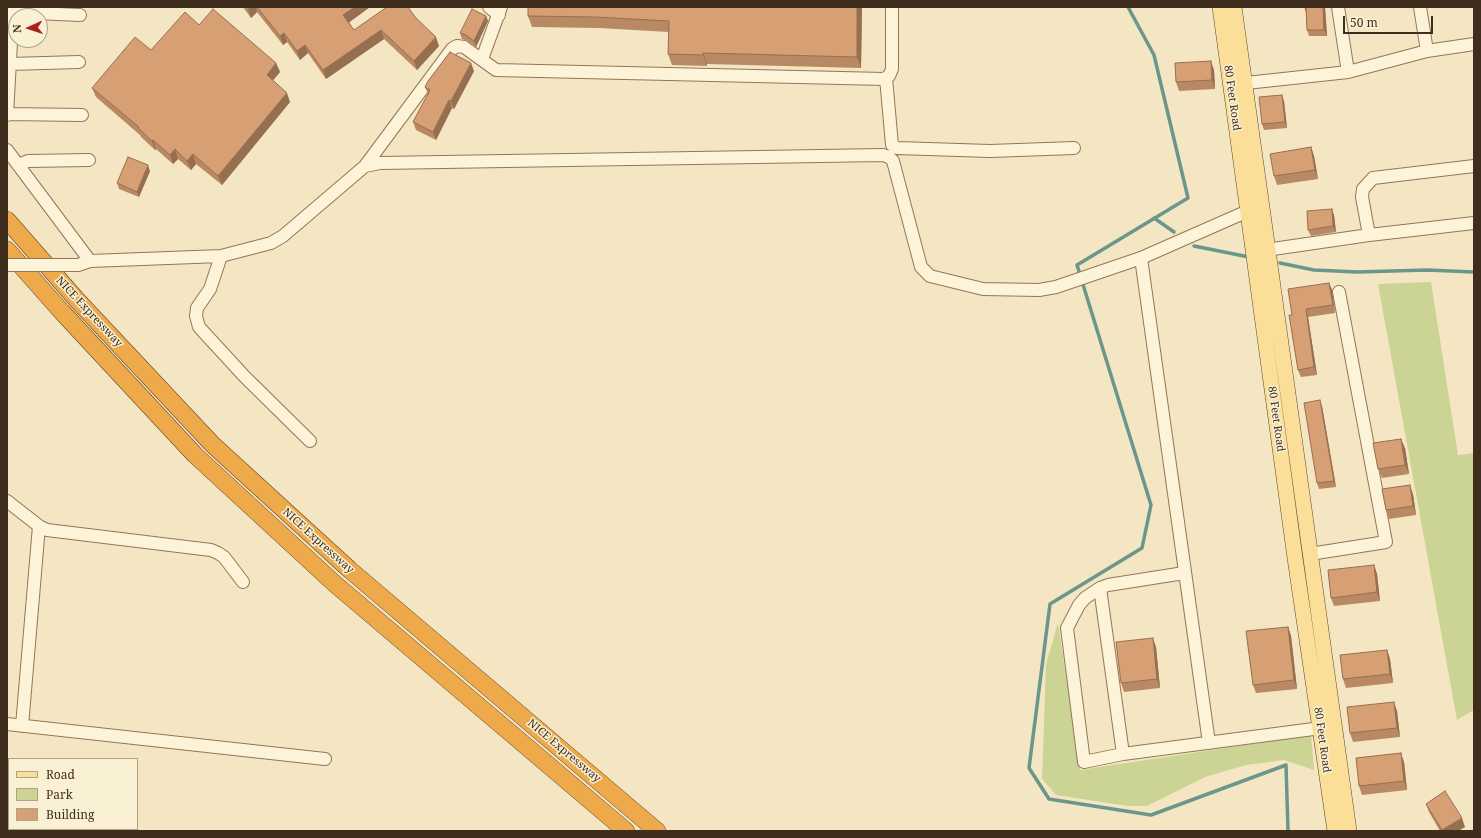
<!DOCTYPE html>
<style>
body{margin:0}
#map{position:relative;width:1481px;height:838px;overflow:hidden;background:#f4e6c3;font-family:"Noto Serif",serif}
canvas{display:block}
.frame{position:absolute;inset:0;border:8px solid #3f2e1d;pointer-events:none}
.legend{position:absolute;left:8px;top:758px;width:130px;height:72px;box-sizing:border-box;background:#faf0d4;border:1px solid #afa28b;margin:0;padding:5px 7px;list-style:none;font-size:12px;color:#3f2e1d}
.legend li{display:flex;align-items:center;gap:8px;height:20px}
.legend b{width:20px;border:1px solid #afa28b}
.north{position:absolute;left:8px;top:8px;width:40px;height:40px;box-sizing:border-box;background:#faf0d4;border:1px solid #afa28b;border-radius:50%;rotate:267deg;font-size:11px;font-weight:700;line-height:16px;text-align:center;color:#3f2e1d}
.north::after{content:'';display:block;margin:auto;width:14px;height:18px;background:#a8211f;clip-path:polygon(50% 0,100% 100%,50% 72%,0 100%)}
.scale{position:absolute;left:1343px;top:16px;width:90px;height:18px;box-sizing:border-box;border:2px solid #3f2e1d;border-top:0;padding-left:5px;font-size:12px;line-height:14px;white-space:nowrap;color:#3f2e1d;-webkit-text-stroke:3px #faf0d4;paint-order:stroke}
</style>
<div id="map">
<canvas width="1481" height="838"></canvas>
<div class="frame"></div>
<ul class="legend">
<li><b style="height:5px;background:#fbde97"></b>Road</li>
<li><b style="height:11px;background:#cbd495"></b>Park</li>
<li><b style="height:11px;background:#d79f74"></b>Building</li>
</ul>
<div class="north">N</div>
<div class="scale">50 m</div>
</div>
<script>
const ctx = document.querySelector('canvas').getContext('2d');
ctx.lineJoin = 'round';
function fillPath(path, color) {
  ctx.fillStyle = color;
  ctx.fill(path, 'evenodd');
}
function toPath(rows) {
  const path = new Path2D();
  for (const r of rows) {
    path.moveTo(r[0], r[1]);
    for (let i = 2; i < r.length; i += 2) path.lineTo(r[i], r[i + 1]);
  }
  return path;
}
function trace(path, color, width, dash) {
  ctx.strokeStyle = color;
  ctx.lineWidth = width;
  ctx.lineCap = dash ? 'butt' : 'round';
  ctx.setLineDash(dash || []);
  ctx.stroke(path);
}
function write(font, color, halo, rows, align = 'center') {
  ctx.font = font + ' "Noto Serif",serif';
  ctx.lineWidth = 3;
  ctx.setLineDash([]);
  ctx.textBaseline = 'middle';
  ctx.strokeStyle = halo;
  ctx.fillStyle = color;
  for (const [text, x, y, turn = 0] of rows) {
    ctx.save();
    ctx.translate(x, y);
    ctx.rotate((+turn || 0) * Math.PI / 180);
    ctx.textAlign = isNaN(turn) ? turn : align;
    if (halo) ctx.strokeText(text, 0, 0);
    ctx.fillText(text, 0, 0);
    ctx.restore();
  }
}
fillPath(toPath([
 [1431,282,1458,455,1474,453,1474,710,1457,720,1378,284],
 [1058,623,1080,770,1311,735,1314,770,1284,760,1246,765,1205,777,1147,806,1128,806,1056,795,1042,779,1046,664]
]), '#cbd495');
trace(toPath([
 [1128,7,1154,55,1188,198,1077,265,1151,505,1142,548,1050,604,1029,768,1049,799,1151,815,1286,765,1288,831],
 [1154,218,1174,232],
 [1194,246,1249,257],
 [1280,263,1314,270,1357,272,1427,270,1474,272]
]), '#6b968c', 3.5);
const minor = toPath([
 [489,7,499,15],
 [1338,7,1348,72],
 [1420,7,1427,51],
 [13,12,80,15],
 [482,59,501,7],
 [10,64,79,62],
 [886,78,892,145,897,148,990,151,1074,148],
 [1237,84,1348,72,1427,51,1474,44],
 [7,114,82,115],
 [7,115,13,7],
 [7,150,90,261],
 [18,165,28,161,89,160],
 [365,166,452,49,457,46,464,47,496,70,884,79,889,76,892,69,892,7],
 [1369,235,1362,197,1363,189,1373,178,1474,166],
 [1259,251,1369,235,1474,223],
 [221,256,210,289,197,308,196,316,199,327,244,376,310,441],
 [1141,258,1209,743],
 [78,265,90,261,221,256,271,243,283,236,365,166,380,163,883,155,889,157,893,161,921,267,930,276,983,289,1039,290,1056,287,1141,258,1248,211],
 [7,501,39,526,47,530,211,550,218,553,224,557,243,582],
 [1310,554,1386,542,1339,292],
 [1184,573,1108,585,1100,588,1085,598,1079,605,1067,628,1084,762,1123,754,1321,728],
 [1100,588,1123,754],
 [7,724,325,759],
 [22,726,39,526]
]);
const major = toPath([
 [1220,7,1295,558,1335,831],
 [1234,7,1349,831]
]);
const highway = toPath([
 [7,220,77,300,213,445,350,570,657,831],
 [7,250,62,312,195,455,335,584,626,831]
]);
trace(minor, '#917757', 14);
trace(major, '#5e442b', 16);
trace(highway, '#5e442b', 18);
trace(minor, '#fdf3d8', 12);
trace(major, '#fbde97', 15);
trace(highway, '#eda94a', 17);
const minorBridge = toPath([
 [7,265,78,265]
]);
trace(minorBridge, '#917757', 14, []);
trace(minorBridge, '#fdf3d8', 12);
fillPath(toPath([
 [243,7,370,7,349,22,354,30,416,18,439,46,417,70,384,39,326,79,308,53,300,60,287,42,283,45,257,12,251,18],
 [862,7,861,68,707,64,707,66,672,65,668,54,669,32,599,28,532,27,528,16],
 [1304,7,1325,7,1327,36,1309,36,1307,30,1306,13],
 [486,16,488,21,476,47,468,41,462,39,460,33],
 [199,25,276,63,280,72,273,80,290,102,222,185,196,164,191,170,178,159,173,164,156,149,155,150,141,137,140,135,96,97,92,88,151,50],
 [1214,70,1215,89,1179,91,1176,82],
 [474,71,454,109,452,108,436,140,416,130,413,122,428,94,425,87],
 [1284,101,1287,128,1264,130,1262,124],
 [1311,147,1314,156,1318,179,1277,185,1274,176],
 [150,171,139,197,119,189,117,183],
 [1334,215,1336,232,1311,236,1308,230],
 [1329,283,1332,290,1335,313,1308,317,1317,375,1301,377,1298,370,1292,315],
 [1322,406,1336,487,1319,489,1317,483],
 [1405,448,1409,474,1382,478,1378,469],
 [1413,494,1416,515,1389,519,1386,510],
 [1374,565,1377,574,1380,601,1334,606,1331,598],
 [1288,627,1291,636,1297,689,1256,693,1253,685],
 [1156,647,1160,688,1124,692,1121,683],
 [1387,650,1390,659,1393,683,1346,688,1343,679],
 [1397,711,1400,737,1353,742,1350,733],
 [1404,762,1407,790,1362,795,1359,786],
 [1426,804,1465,827,1458,831,1440,831,1429,812]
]), '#b98964');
fillPath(toPath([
 [250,7,256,7,257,12,251,18,248,9],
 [355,7,370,7,347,24,343,15],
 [857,7,862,7,861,68,857,57],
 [1323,7,1325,7,1327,36,1324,30],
 [486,16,488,21,476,47,474,41],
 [381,30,384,39,326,79,323,70],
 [284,33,287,42,283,45,280,36],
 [436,37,439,46,417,70,414,61],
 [305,45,308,53,300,60,297,51],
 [703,53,707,64,707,66,703,55],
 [1211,61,1214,70,1215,89,1212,80],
 [276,63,280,72,270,84,267,75],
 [471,63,474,71,454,109,451,101],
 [287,93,290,102,222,185,218,176],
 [1282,95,1284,101,1287,128,1285,122],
 [449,100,452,108,436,140,433,132],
 [153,140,156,149,155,150,152,141],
 [1311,147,1314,156,1318,179,1315,170],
 [175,149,178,159,173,164,170,155],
 [193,154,196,164,191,170,187,161],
 [148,165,150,171,139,197,137,192],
 [1332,209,1334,215,1336,232,1333,226],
 [1329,283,1332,290,1335,313,1333,305],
 [1306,309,1308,317,1317,375,1314,367],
 [1320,400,1322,406,1336,487,1334,481],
 [1401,439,1405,448,1409,474,1405,465],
 [1410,485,1413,494,1416,515,1413,506],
 [1374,565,1377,574,1380,601,1377,592],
 [1288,627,1291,636,1297,689,1294,680],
 [1153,638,1156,647,1160,688,1157,679],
 [1387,650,1390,659,1393,683,1390,674],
 [1394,702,1397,711,1400,737,1397,728],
 [1401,753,1404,762,1407,790,1404,781],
 [1462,818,1465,827,1458,831,1443,831,1442,830]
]), '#966f51');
const building = toPath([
 [257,7,355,7,343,15,354,30,387,7,408,7,416,18,436,37,414,61,381,30,323,70,305,45,297,51,284,33,280,36,257,7],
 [528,7,857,7,857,57,703,53,703,55,668,54,669,21,595,17,528,16,528,7],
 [1306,7,1323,7,1324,30,1307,30,1306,7],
 [213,9,276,63,267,75,287,93,218,176,193,154,187,161,175,149,170,155,153,140,152,141,138,128,139,127,92,88,135,37,151,50,185,12,199,25,213,9],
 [472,9,486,16,474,41,466,35,460,33,472,9],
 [450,52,471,63,451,101,449,100,433,132,413,122,430,90,425,87,428,81,450,52],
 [1211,61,1212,80,1176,82,1175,63,1211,61],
 [1282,95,1285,122,1262,124,1259,97,1282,95],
 [1311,147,1315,170,1274,176,1270,154,1311,147],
 [128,157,148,165,137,192,117,183,128,157],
 [1332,209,1333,226,1308,230,1307,211,1332,209],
 [1329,283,1333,305,1306,309,1314,367,1298,370,1289,315,1292,315,1288,289,1329,283],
 [1320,400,1334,481,1317,483,1304,403,1320,400],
 [1401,439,1405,465,1378,469,1373,443,1401,439],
 [1410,485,1413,506,1386,510,1382,489,1410,485],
 [1374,565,1377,592,1331,598,1328,570,1374,565],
 [1288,627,1294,680,1253,685,1246,631,1288,627],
 [1153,638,1157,679,1121,683,1116,642,1153,638],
 [1387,650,1390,674,1343,679,1340,655,1387,650],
 [1394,702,1397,728,1350,733,1347,707,1394,702],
 [1401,753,1404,781,1359,786,1356,758,1401,753],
 [1445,791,1462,818,1442,830,1426,804,1445,791]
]);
fillPath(building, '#d79f74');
trace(building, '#966f51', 1);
write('11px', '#3f2e1d', '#faf0d4', [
 ["80 Feet Road",1232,98,82],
 ["NICE Expressway",89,312,47],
 ["80 Feet Road",1276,419,82],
 ["NICE Expressway",318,541,42],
 ["80 Feet Road",1322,740,82],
 ["NICE Expressway",564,751,40]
]);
</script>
